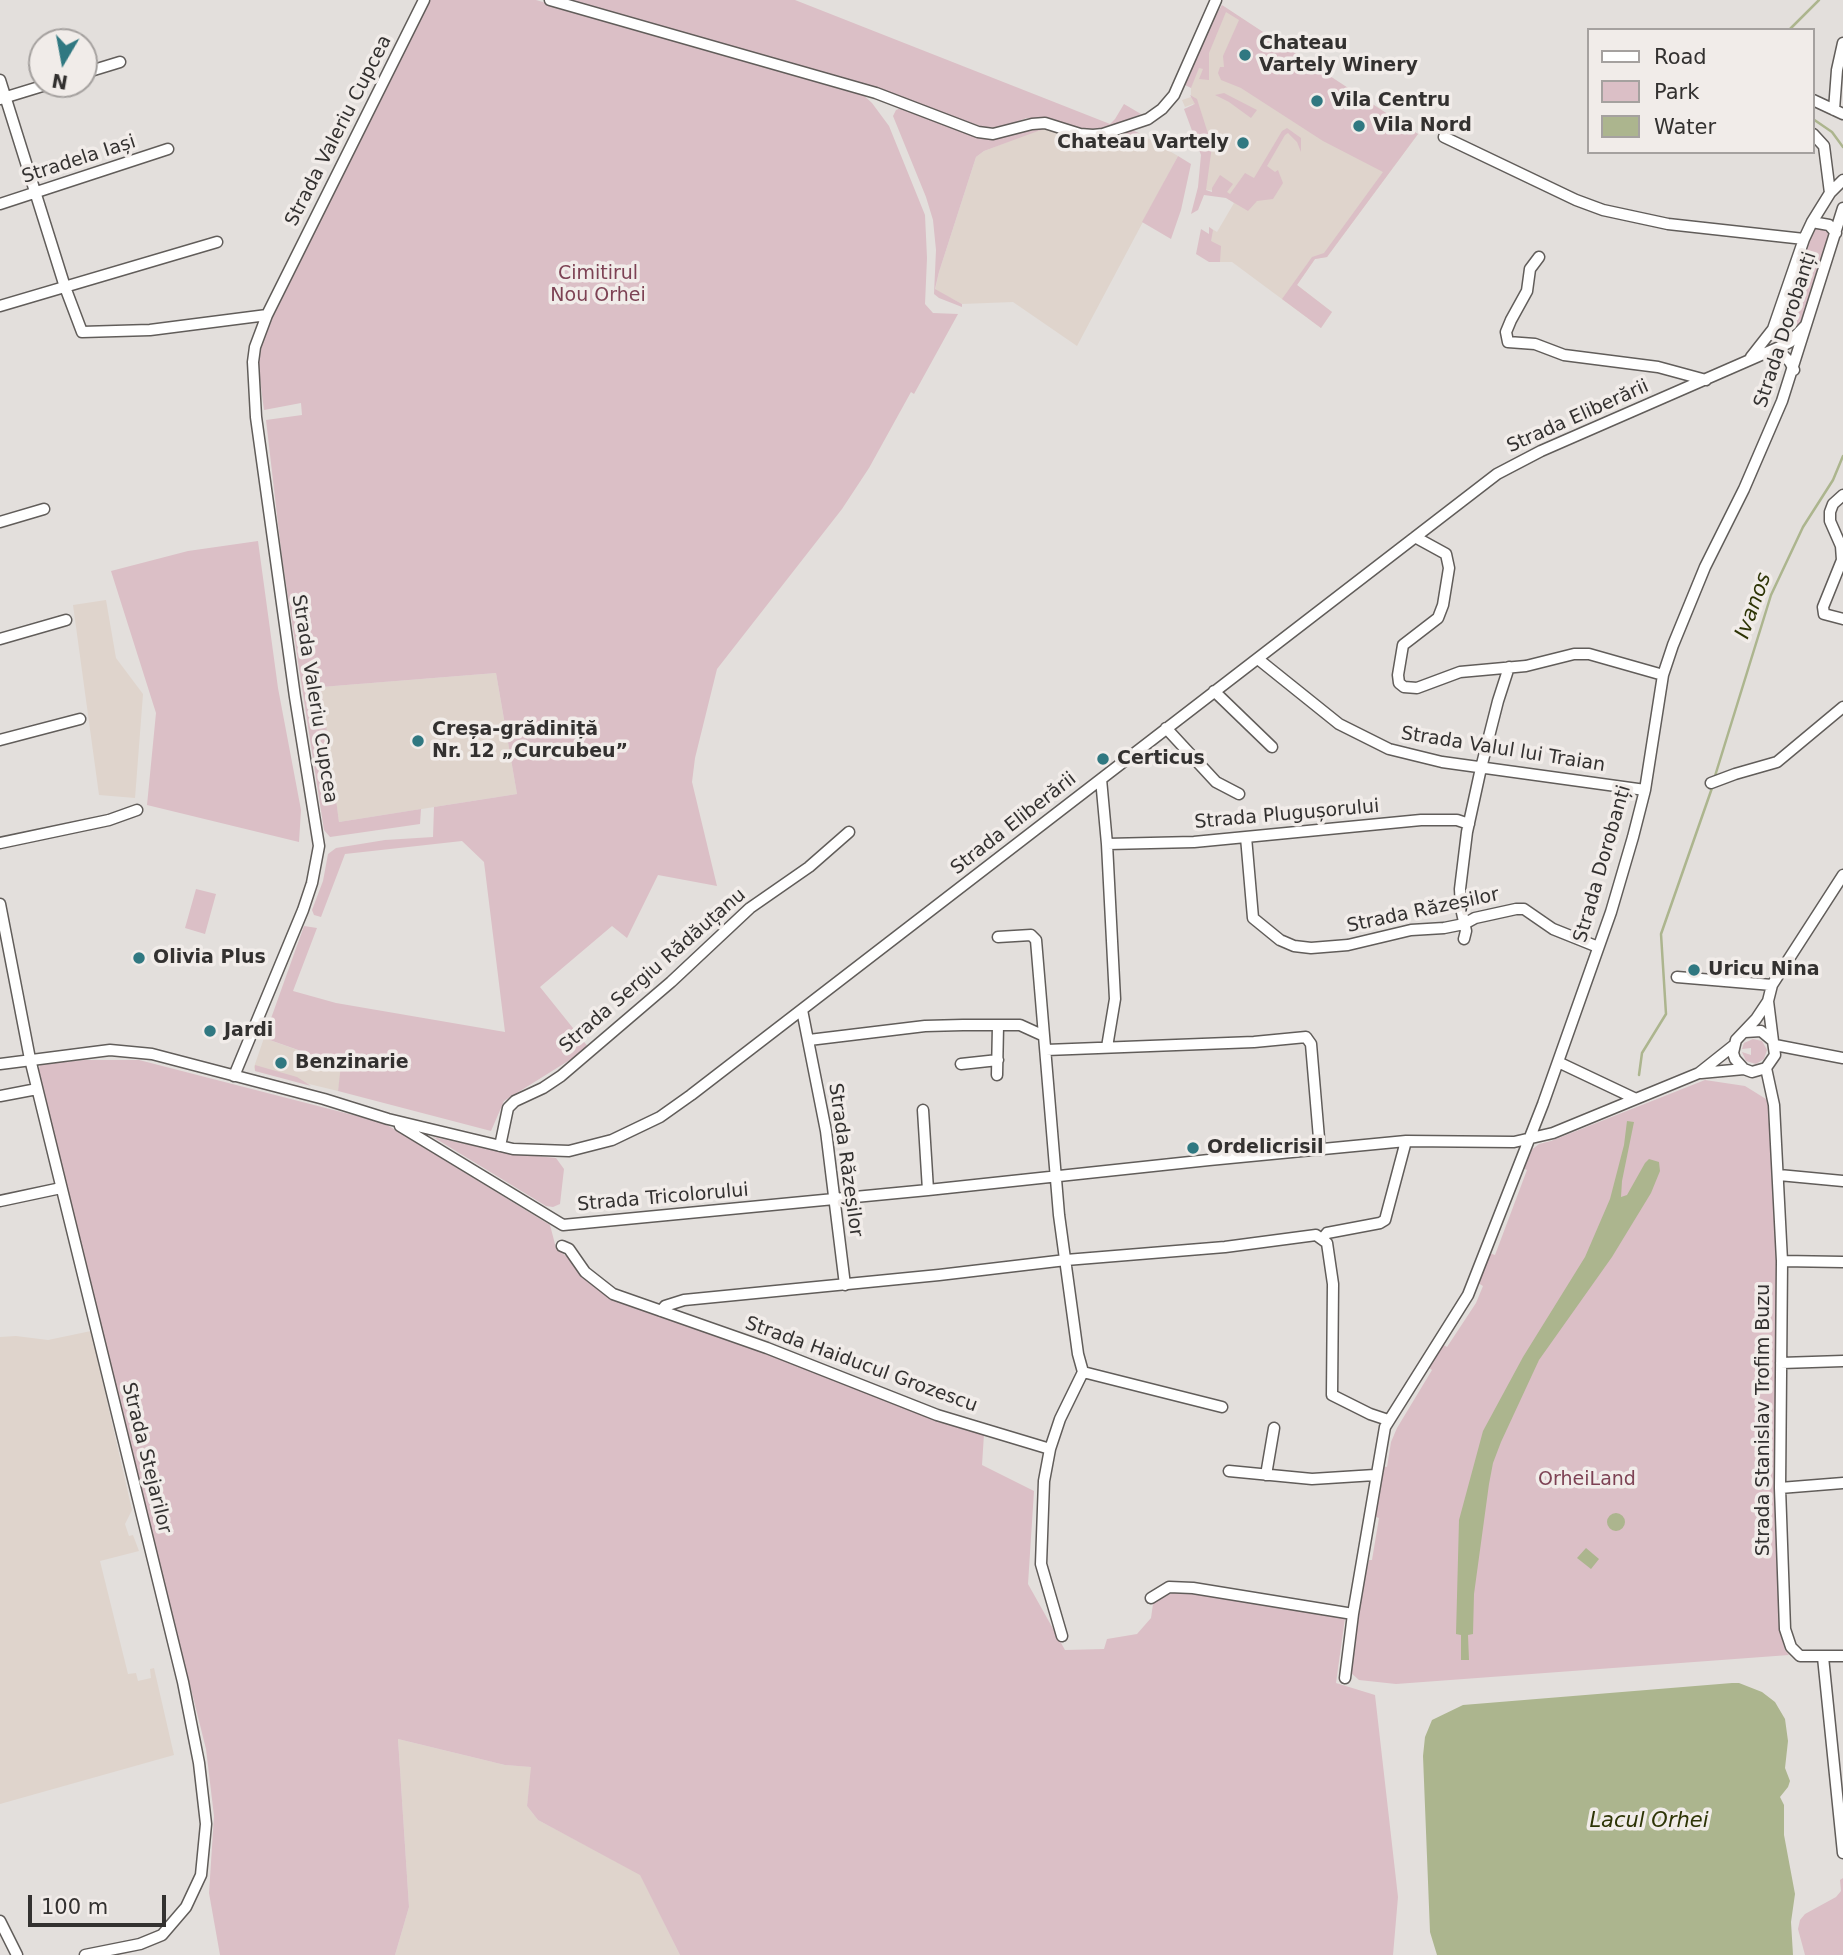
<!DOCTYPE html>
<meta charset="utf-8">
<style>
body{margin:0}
#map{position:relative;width:1843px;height:1955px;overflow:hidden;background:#e3dfdc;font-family:"DejaVu Sans",sans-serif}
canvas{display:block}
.legend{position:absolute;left:1587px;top:28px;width:228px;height:126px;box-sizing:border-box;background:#f1ece9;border:2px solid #a5a19f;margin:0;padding:9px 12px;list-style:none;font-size:21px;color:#333130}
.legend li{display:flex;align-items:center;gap:14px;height:35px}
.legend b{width:35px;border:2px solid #a5a19f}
.north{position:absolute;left:28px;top:28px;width:70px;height:70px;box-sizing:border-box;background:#f1ece9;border:2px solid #a5a19f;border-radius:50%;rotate:190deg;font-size:19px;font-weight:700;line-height:28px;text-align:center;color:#333130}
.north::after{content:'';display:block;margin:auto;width:24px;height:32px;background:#307881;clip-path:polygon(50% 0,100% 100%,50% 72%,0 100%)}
.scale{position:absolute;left:28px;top:1895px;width:138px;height:32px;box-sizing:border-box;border:4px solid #333130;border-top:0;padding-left:9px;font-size:21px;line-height:24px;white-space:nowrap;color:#333130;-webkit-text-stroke:5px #f1ece9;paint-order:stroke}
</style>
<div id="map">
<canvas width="1843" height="1955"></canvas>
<ul class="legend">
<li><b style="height:9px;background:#fff"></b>Road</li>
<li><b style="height:19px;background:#dbbfc6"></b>Park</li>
<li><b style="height:19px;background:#acb58e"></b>Water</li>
</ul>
<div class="north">N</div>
<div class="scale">100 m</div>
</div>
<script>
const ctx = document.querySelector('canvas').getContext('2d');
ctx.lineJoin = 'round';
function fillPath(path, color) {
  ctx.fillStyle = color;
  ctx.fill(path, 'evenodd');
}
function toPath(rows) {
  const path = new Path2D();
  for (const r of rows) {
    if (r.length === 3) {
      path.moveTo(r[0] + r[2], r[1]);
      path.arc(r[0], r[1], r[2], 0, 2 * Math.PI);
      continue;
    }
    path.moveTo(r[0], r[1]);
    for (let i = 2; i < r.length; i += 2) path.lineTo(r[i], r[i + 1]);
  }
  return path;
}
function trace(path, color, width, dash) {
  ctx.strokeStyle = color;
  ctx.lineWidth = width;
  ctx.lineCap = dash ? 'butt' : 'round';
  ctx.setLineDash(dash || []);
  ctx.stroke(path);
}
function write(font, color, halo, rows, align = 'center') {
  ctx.font = font + ' "DejaVu Sans",sans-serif';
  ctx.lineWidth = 7;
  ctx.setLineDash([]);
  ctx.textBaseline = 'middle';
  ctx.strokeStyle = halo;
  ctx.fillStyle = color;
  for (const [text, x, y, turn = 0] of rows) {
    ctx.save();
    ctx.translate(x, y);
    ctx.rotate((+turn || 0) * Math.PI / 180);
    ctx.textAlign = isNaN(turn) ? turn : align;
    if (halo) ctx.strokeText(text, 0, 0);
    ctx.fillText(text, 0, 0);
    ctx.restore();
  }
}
fillPath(toPath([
 [1223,6,1418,134,1327,257,1315,259,1297,285,1332,312,1321,328,1232,262,1209,262,1209,227,1217,232,1234,203,1215,191,1202,189,1207,149,1193,104,1185,107,1182,100,1191,97,1191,87],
 [1050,128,1096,144,1139,133,1178,156,1077,346,1013,302,962,304,935,290,939,272,976,157,984,151,1038,130],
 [106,600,116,658,143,694,135,798,99,795,73,605],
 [496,673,517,794,339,822,320,687],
 [264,1038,342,1066,338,1091,255,1071,254,1067],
 [91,1331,132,1510,125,1524,129,1536,133,1535,139,1551,100,1561,128,1674,136,1673,138,1681,151,1678,150,1669,154,1668,174,1755,0,1804,0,1337,16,1336,48,1340],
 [398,1739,505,1765,532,1767,527,1806,538,1820,640,1874,680,1955,395,1955,409,1907]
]), '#dfd4cc');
fillPath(toPath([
 [429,0,536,0,860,92,872,103,889,126,925,215,927,258,925,304,933,313,958,314,914,394,911,392,869,468,842,509,717,669,695,758,692,782,717,886,658,875,627,938,612,926,540,987,589,1048,504,1101,491,1131,338,1091,341,1065,264,1038,304,926,317,928,293,991,336,1003,505,1032,484,862,462,841,345,854,321,917,314,915,312,910,323,881,328,854,336,848,385,840,433,837,434,807,517,794,496,673,321,687,339,822,421,809,420,824,330,837,324,830,282,558,266,420,302,415,301,403,264,410,257,357,262,340,301,256],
 [569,0,795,0,1110,124,1115,119,1124,104,1141,114,1107,128,1094,130,1079,128,1041,118,1027,118,998,128,983,127,870,87],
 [1222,5,1418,134,1327,257,1315,259,1297,285,1332,312,1321,328,1282,299,1312,257,1324,253,1383,172,1323,141,1241,88,1221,80,1218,73,1220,67,1224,67,1223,56,1239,20,1226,12,1209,53,1209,80,1199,79,1203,69,1199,68,1191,88,1185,85,1209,26],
 [1224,93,1257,110,1251,118,1229,102,1215,95],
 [1190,95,1197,99,1212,146,1206,190,1212,192,1212,188,1220,175,1233,184,1227,192,1230,194,1245,173,1254,178,1282,131,1287,128,1301,138,1301,152,1297,142,1288,133,1285,135,1267,166,1275,172,1278,170,1283,183,1273,199,1257,201,1248,211,1226,198,1204,195,1198,210,1191,214,1198,187,1201,155,1184,109,1195,104],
 [901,108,986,139,1041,127,1049,127,1095,140,1129,129,1139,133,1096,144,1050,128,1038,131,984,151,976,157,939,272,935,289,962,304,962,307,939,298,934,294,936,250,933,220,926,197,893,116,896,110],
 [1178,156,1191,164,1181,210,1171,239,1142,222],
 [1209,227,1213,230,1211,241,1221,246,1220,262,1209,262,1196,254,1201,229,1209,234],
 [1816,227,1826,228,1831,235,1799,327,1793,331,1787,330,1781,321,1811,231],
 [258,541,278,688,301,810,299,842,147,805,156,713,111,571,188,551],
 [196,889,216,894,205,934,185,928],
 [1753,1039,1762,1041,1767,1050,1764,1059,1756,1064,1746,1061,1742,1052,1751,1055,1751,1048,1742,1049,1744,1043],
 [84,1060,139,1060,384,1123,550,1225,556,1248,567,1257,584,1277,611,1296,984,1434,982,1465,1034,1491,1028,1584,1065,1650,1104,1649,1107,1639,1137,1634,1151,1618,1153,1604,1164,1596,1176,1592,1204,1594,1345,1618,1336,1683,1375,1695,1398,1897,1393,1955,680,1955,640,1875,538,1820,527,1806,531,1767,505,1765,398,1739,409,1907,395,1955,220,1955,209,1893,214,1816,206,1749,37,1071,41,1064],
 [255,1065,297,1077,311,1086,255,1071],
 [1705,1080,1745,1086,1766,1099,1770,1106,1777,1252,1775,1387,1780,1632,1785,1650,1789,1655,1396,1684,1359,1680,1351,1673,1350,1661,1363,1586,1369,1560,1372,1560,1379,1518,1373,1516,1381,1466,1387,1467,1391,1442,1397,1428,1432,1370,1427,1366,1442,1344,1447,1347,1476,1303,1483,1286,1478,1283,1489,1253,1495,1255,1527,1170,1521,1167,1530,1151,1539,1144,1551,1141],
 [433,1137,508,1153,556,1158,564,1169,560,1204,553,1207,546,1206],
 [1843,1878,1843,1955,1805,1955,1798,1929,1800,1920,1805,1914,1836,1897,1841,1891,1840,1880]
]), '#dbbfc6');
fillPath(toPath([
 [1627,1121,1634,1122,1622,1181,1621,1197,1627,1195,1645,1163,1649,1159,1659,1162,1660,1171,1651,1193,1612,1257,1539,1360,1501,1442,1493,1463,1489,1484,1474,1594,1473,1634,1468,1635,1469,1660,1461,1660,1461,1635,1456,1634,1459,1520,1483,1431,1523,1357,1585,1257,1610,1199,1624,1145],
 [1616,1522,9],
 [1586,1548,1599,1559,1591,1569,1577,1558],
 [1732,1683,1739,1683,1762,1692,1775,1702,1785,1719,1788,1741,1785,1768,1790,1781,1788,1787,1780,1797,1784,1805,1784,1835,1795,1894,1791,1922,1793,1955,1437,1955,1430,1932,1423,1756,1425,1737,1432,1720,1463,1705]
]), '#acb58e');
trace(toPath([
 [1789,30,1819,0],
 [1813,119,1832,132,1843,147],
 [1715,776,1771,595,1803,527,1833,480,1843,456],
 [1639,1075,1642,1053,1666,1014,1661,934,1712,788]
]), '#acb58e', 2.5);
const minor = toPath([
 [550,0,876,93,978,132,993,134,1032,124,1045,123,1080,134,1093,135,1103,134,1148,119,1162,109,1174,95,1216,0],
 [84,73,120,62],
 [0,80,65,287,82,332,150,330,267,315],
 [0,99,49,84],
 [1813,100,1843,114],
 [1834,110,1837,70,1843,43],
 [1813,134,1824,146,1830,193],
 [1444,137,1576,200,1603,210,1668,224,1804,239],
 [0,204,168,149],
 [1812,222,1829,225,1836,233],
 [1539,257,1530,269,1527,291,1511,320,1506,332,1508,342,1535,344,1564,355,1658,367,1706,380],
 [0,306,217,242],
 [1770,352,1783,355,1790,362,1794,370],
 [1751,357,1773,329,1804,239,1812,222,1830,193,1843,180],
 [1843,495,1833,504,1830,512,1830,521,1841,546,1842,560,1823,607,1824,614,1843,619],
 [0,522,44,509],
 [1415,537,1446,554,1449,568,1443,605,1438,618,1403,645,1398,675,1399,683,1404,687,1417,688,1460,672,1526,666,1574,654,1589,654,1663,675],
 [0,639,66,620],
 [1258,659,1339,724,1389,749,1442,762,1645,790],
 [1214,691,1272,747],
 [1166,728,1216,782,1239,794],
 [0,740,80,719],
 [1101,779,1107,844,1115,999,1107,1047],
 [1711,783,1735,774,1777,762,1843,707],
 [1246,837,1253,918,1280,940,1294,946,1311,948,1348,945,1411,930,1444,928,1464,924,1475,918,1516,909,1524,909,1553,929,1598,947],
 [0,843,109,820,137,810],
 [1107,844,1194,842,1421,820,1457,820,1469,824],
 [0,904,30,1059,183,1682,199,1763,206,1824,201,1875,186,1907,162,1935,140,1944,85,1955],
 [998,937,1031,935,1036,940,1059,1215,1078,1354,1083,1372,1060,1419,1050,1449,1044,1481,1041,1564,1062,1636],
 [1464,939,1466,931,1461,908,1460,889,1467,832,1481,768,1498,701,1509,667],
 [1677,977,1772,985],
 [802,1010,826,1131,845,1285],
 [1745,1032,1761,1031,1773,1041,1775,1055,1766,1068,1752,1072,1744,1069,1735,1059,1733,1053,1736,1040,1756,1019,1768,1001],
 [809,1040,925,1026,963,1025,1020,1025,1042,1035],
 [1773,1041,1768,1001,1772,985,1843,875],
 [1775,1045,1843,1058],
 [1046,1050,1254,1042,1306,1037,1311,1044,1320,1150],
 [1558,1062,1634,1098],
 [0,1064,110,1050,152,1054,324,1099,388,1119,513,1149,569,1151,612,1140,660,1117,691,1095,1497,474,1541,451,1784,345,1790,342,1806,325],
 [961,1064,998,1060],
 [1766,1068,1774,1105,1782,1261,1780,1488,1785,1629,1791,1647,1800,1656,1843,1656],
 [1701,1073,1744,1069],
 [997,1075,998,1026],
 [234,1076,303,910,312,883,319,846,295,697,256,417,253,362,255,347,267,315,424,0],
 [0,1096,37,1089],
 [923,1110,928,1190],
 [400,1126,563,1225,928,1190,1209,1160,1406,1141,1514,1142,1553,1133,1699,1073,1733,1046],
 [500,1146,508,1108,515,1101,543,1088,561,1076,671,982,750,908,809,867,849,832],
 [1779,1175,1843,1181],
 [0,1201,61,1188],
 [1323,1238,1327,1233,1380,1223,1385,1220,1406,1141],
 [562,1246,569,1249,585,1272,613,1294,767,1348,937,1415,1050,1449],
 [1782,1261,1843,1262],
 [661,1311,665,1306,684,1300,939,1275,1066,1260,1225,1247,1316,1235,1327,1243,1333,1284,1332,1395,1370,1414,1388,1420],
 [1781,1363,1843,1361],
 [1083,1372,1222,1407],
 [1229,1471,1312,1479,1375,1475],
 [1266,1475,1274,1428],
 [1780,1488,1843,1483],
 [1151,1598,1169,1587,1193,1588,1353,1614],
 [1823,1657,1843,1853],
 [1345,1678,1353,1614,1385,1427,1468,1295,1543,1104,1611,912,1633,837,1645,790,1663,675,1673,645,1705,567,1744,489,1782,401,1843,208],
 [0,1921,17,1955]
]);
trace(minor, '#615d5a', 13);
trace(minor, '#fff', 10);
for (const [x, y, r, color] of [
 [1245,55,7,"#307881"],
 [1317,101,7,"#307881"],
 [1359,126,7,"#307881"],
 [1243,143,7,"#307881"],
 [418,741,7,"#307881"],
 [1103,759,7,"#307881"],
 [139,958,7,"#307881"],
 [1694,970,7,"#307881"],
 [210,1031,7,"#307881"],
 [281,1063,7,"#307881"],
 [1193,1148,7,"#307881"]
]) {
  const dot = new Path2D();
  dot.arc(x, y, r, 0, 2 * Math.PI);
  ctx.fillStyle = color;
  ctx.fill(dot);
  trace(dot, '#f1ece9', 2.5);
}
write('bold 19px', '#333130', '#f1ece9', [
 ["Chateau",1259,44],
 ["Vartely Winery",1259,66],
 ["Vila Centru",1331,101],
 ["Vila Nord",1373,126],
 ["Chateau Vartely",1229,143,"right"],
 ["Creșa-grădiniță",432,730],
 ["Nr. 12 „Curcubeu”",432,752],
 ["Certicus",1117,759],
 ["Olivia Plus",153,958],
 ["Uricu Nina",1708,970],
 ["Jardi",224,1031],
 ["Benzinarie",295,1063],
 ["Ordelicrisil",1207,1148]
], 'left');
write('19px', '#333130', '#f1ece9', [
 ["Strada Valeriu Cupcea",339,131,-63],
 ["Stradela Iași",79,160,-18],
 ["Strada Dorobanți",1786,330,-72],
 ["Strada Eliberării",1578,417,-24],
 ["Strada Valeriu Cupcea",314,699,81],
 ["Strada Valul lui Traian",1503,750,9],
 ["Strada Plugușorului",1287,815,-5],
 ["Strada Eliberării",1014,824,-38],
 ["Strada Dorobanți",1603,864,-74],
 ["Strada Răzeșilor",1423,911,-12],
 ["Strada Sergiu Rădăuțanu",653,971,-41],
 ["Strada Răzeșilor",845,1160,82],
 ["Strada Tricolorului",663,1198,-5],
 ["Strada Haiducul Grozescu",861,1365,20],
 ["Strada Stanislav Trofim Buzu",1764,1420,-90],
 ["Strada Stejarilor",146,1458,76]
]);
write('19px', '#7d4254', '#f1ece9', [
 ["Cimitirul",598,274],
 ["Nou Orhei",598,296],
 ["OrheiLand",1587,1480]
]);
write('italic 21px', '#2d3405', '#f1ece9', [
 ["Ivanos",1754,606,-70],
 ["Lacul Orhei",1649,1822]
]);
</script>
